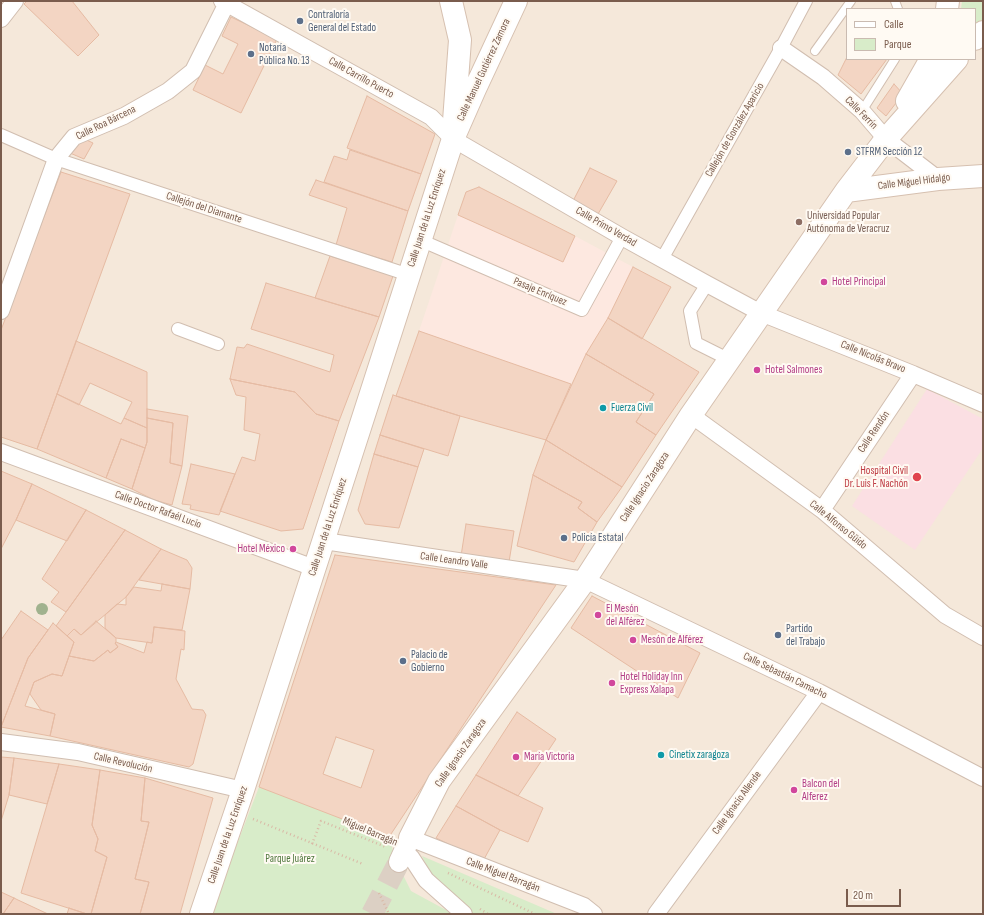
<!DOCTYPE html>
<meta charset="utf-8">
<style>
body{margin:0}
#map{position:relative;width:984px;height:915px;overflow:hidden;background:#fdf6ec;font-family:"Sofia Sans Condensed",sans-serif}
canvas{display:block}
.frame{position:absolute;inset:0;border:2px solid #7a5c4d;pointer-events:none}
.legend{position:absolute;left:846px;top:8px;width:130px;height:52px;box-sizing:border-box;background:#fffaf3;border:1px solid #cabbb1;margin:0;padding:5px 7px;list-style:none;font-size:12px;color:#7a5c4d}
.legend li{display:flex;align-items:center;gap:8px;height:20px}
.legend b{width:20px;border:1px solid #cabbb1}
.scale{position:absolute;left:846px;top:889px;width:55px;height:18px;box-sizing:border-box;border:2px solid #7a5c4d;border-top:0;padding-left:5px;font-size:12px;line-height:14px;white-space:nowrap;color:#7a5c4d;-webkit-text-stroke:3px #fffaf3;paint-order:stroke}
</style>
<div id="map">
<canvas width="984" height="915"></canvas>
<div class="frame"></div>
<ul class="legend">
<li><b style="height:5px;background:#fff"></b>Calle</li>
<li><b style="height:11px;background:#d8ecc9"></b>Parque</li>
</ul>
<div class="scale">20 m</div>
</div>
<script>
const ctx = document.querySelector('canvas').getContext('2d');
ctx.lineJoin = 'round';
function fillPath(path, color) {
  ctx.fillStyle = color;
  ctx.fill(path, 'evenodd');
}
function toPath(rows) {
  const path = new Path2D();
  for (const r of rows) {
    path.moveTo(r[0], r[1]);
    for (let i = 2; i < r.length; i += 2) path.lineTo(r[i], r[i + 1]);
  }
  return path;
}
function trace(path, color, width, dash) {
  ctx.strokeStyle = color;
  ctx.lineWidth = width;
  ctx.lineCap = dash ? 'butt' : 'round';
  ctx.setLineDash(dash || []);
  ctx.stroke(path);
}
function write(font, color, halo, rows, align = 'center') {
  ctx.font = font + ' "Sofia Sans Condensed",sans-serif';
  ctx.lineWidth = 4;
  ctx.setLineDash([]);
  ctx.textBaseline = 'middle';
  ctx.strokeStyle = halo;
  ctx.fillStyle = color;
  for (const [text, x, y, turn = 0] of rows) {
    ctx.save();
    ctx.translate(x, y);
    ctx.rotate((+turn || 0) * Math.PI / 180);
    ctx.textAlign = isNaN(turn) ? turn : align;
    if (halo) ctx.strokeText(text, 0, 0);
    ctx.fillText(text, 0, 0);
    ctx.restore();
  }
}
fillPath(toPath([
 [1,1,983,1,983,914,1,914],
 [847,9,975,9,975,59,847,59]
]), '#f5e8da');
fillPath(toPath([
 [458,215,563,261,575,236,633,267,608,318,586,354,571,384,419,331]
]), '#fde8e0');
fillPath(toPath([
 [927,389,983,419,983,448,915,550,852,506]
]), '#fbdfe3');
fillPath(toPath([
 [962,1,983,1,983,19,975,27,975,9,961,9],
 [259,787,389,837,396,861,411,891,446,910,451,914,210,914],
 [422,856,557,914,470,914,436,885]
]), '#d8ecc9');
const building = toPath([
 [27,1,72,1,99,35,78,56,24,4,27,1],
 [231,17,277,39,241,113,193,90,205,65,223,74,238,44,222,36,231,17],
 [847,57,847,59,887,59,861,94,838,75,847,57],
 [894,84,903,94,886,116,877,108,894,84],
 [367,96,435,134,421,174,347,148,367,96],
 [78,136,93,143,84,159,70,153,78,136],
 [350,150,421,174,408,211,324,182,334,156,347,160,350,150],
 [590,168,617,181,598,214,573,201,590,168],
 [61,172,130,194,37,449,1,437,1,330,61,172],
 [316,180,408,211,392,262,336,245,347,208,309,195,316,180],
 [479,187,575,236,563,262,458,215,466,192,479,187],
 [330,256,393,276,379,317,315,298,330,256],
 [633,267,671,287,642,339,608,318,633,267],
 [266,283,379,317,339,421,316,414,295,392,230,379,237,347,244,348,247,344,330,372,334,355,251,329,266,283],
 [608,318,699,372,656,435,636,422,654,394,586,354,608,318],
 [419,331,571,384,546,440,460,416,396,396,419,331],
 [76,341,147,372,147,428,124,418,132,402,90,383,79,405,57,394,76,341],
 [586,354,654,394,636,422,656,435,622,487,546,440,586,354],
 [230,379,295,392,316,414,339,421,303,529,281,531,220,511,242,457,255,461,260,434,244,430,246,397,236,395,230,379],
 [57,394,121,424,124,418,147,428,147,442,145,448,121,439,106,478,37,449,57,394],
 [393,395,460,416,448,456,380,435,393,395],
 [147,409,188,416,182,466,170,463,173,423,147,418,147,409],
 [147,418,173,423,170,463,182,466,172,505,154,500,132,489,147,442,147,418],
 [380,435,424,449,418,467,374,454,380,435],
 [121,439,145,448,132,489,106,478,121,439],
 [546,440,622,487,597,522,578,508,582,502,533,475,546,440],
 [374,454,418,467,399,528,365,524,358,510,374,454],
 [191,464,235,474,219,515,190,509,191,505,182,504,191,464],
 [1,471,32,484,16,520,1,549,1,471],
 [533,475,582,502,578,508,597,522,574,562,517,546,533,475],
 [32,484,86,510,67,541,16,520,32,484],
 [86,510,125,530,66,612,51,602,59,592,42,579,86,510],
 [466,524,514,531,509,562,461,556,466,524],
 [125,530,161,549,126,597,81,635,74,629,67,636,56,626,125,530],
 [161,549,187,560,192,568,190,589,139,580,161,549],
 [335,555,556,585,389,837,259,787,335,555],
 [336,737,374,750,361,788,323,774,336,737],
 [162,584,190,589,182,630,154,627,152,643,116,638,105,628,105,615,117,604,126,605,126,597,134,587,161,591,162,584],
 [592,596,700,653,678,698,571,628,592,596],
 [21,611,48,630,28,658,1,727,1,640,21,611],
 [96,621,116,638,116,642,115,643,118,647,110,653,108,650,94,661,69,656,74,642,67,636,74,629,81,635,96,621],
 [53,623,74,642,62,676,52,674,34,682,25,706,55,714,50,736,1,727,28,658,53,623],
 [154,627,185,631,184,650,181,649,176,679,192,709,203,710,206,715,193,764,189,767,50,736,55,714,41,710,30,694,34,682,52,674,62,676,69,656,94,661,108,650,110,653,118,647,115,643,116,642,144,653,147,642,152,643,154,627],
 [517,712,556,739,518,796,476,775,517,712],
 [1,757,14,758,9,795,1,821,1,757],
 [14,758,59,764,47,804,9,795,14,758],
 [59,764,100,770,92,825,98,839,95,851,107,857,91,914,87,914,21,893,59,764],
 [100,770,145,778,141,821,149,822,135,879,149,882,140,914,91,914,107,857,95,851,98,839,92,825,100,770],
 [476,775,543,808,528,842,500,830,456,806,476,775],
 [145,778,213,798,180,914,140,914,149,882,135,879,149,822,141,821,145,778],
 [456,806,500,830,483,861,436,838,456,806],
 [1,892,14,898,3,914,1,914,1,892],
 [14,898,18,900,48,914,3,914,14,898],
 [69,908,87,914,67,914,69,908]
]);
fillPath(building, '#f3d5c3');
trace(building, '#e6bba3', 1);
trace(toPath([
 [372,914,399,862]
]), '#dcd0c4', 22, [22, 11]);
const service = toPath([
 [895,1,898,9],
 [815,51,851,1],
 [862,111,895,59]
]);
const pedestrian = toPath([
 [1,135,56,159,409,275],
 [420,240,582,310,622,237],
 [662,259,781,48,806,1],
 [707,284,690,311,696,343,730,360],
 [178,329,218,344]
]);
const minor = toPath([
 [222,1,431,117,453,139,622,237,707,284,761,313,913,374,983,404],
 [1,19,15,1],
 [781,48,823,77,862,111,886,139,938,179],
 [1,311,56,159,74,137,124,116,168,91,193,71,227,3],
 [691,415,822,510,945,615,983,637],
 [1,452,314,568],
 [822,510,913,374],
 [324,541,585,580,819,692,983,778],
 [1,742,78,752,243,790],
 [410,838,584,906,594,914],
 [411,857,426,880,464,914],
 [656,914,819,692]
]);
const tertiary = toPath([
 [399,862,410,838]
]);
const secondary = toPath([
 [451,1,460,40,454,121],
 [947,9,948,1],
 [975,39,983,32],
 [907,101,931,59],
 [846,191,938,179,983,176],
 [410,838,439,781,585,580,691,415,846,191,886,139,957,59],
 [201,914,243,790,453,139,475,89,516,1]
]);
trace(service, '#d1beb0', 10);
trace(pedestrian, '#d1beb0', 14);
trace(minor, '#d1beb0', 18);
trace(tertiary, '#d1beb0', 22);
trace(secondary, '#d6c0b0', 24);
trace(toPath([
 [253,819,363,864],
 [312,844,321,821,386,847],
 [448,873,535,914],
 [379,893,389,914],
 [480,909,488,914]
]), '#d9b8a5', 2.5, [1, 3]);
trace(service, '#fff', 8);
trace(pedestrian, '#fff', 12);
trace(minor, '#fff', 16);
trace(tertiary, '#fff', 20);
trace(secondary, '#fff', 22);
ctx.fillStyle = '#a0b28e';
for (const [x, y] of [
 [42,609]
]) {
  ctx.beginPath();
  ctx.arc(x, y, 6, 0, 2 * Math.PI);
  ctx.fill();
}
for (const [x, y, r, color] of [
 [300,21,4,"#5c6f8a"],
 [251,54,4,"#5c6f8a"],
 [848,152,4,"#5c6f8a"],
 [799,222,4,"#8d6e63"],
 [824,282,4,"#d1479c"],
 [757,370,4,"#d1479c"],
 [603,408,4,"#0f9aa8"],
 [917,477,5,"#e0444e"],
 [564,538,4,"#5c6f8a"],
 [293,549,4,"#d1479c"],
 [598,615,4,"#d1479c"],
 [778,635,4,"#5c6f8a"],
 [633,640,4,"#d1479c"],
 [403,661,4,"#5c6f8a"],
 [612,683,4,"#d1479c"],
 [661,755,4,"#0f9aa8"],
 [516,757,4,"#d1479c"],
 [794,790,4,"#d1479c"]
]) {
  const dot = new Path2D();
  dot.arc(x, y, r, 0, 2 * Math.PI);
  ctx.fillStyle = color;
  ctx.fill(dot);
  trace(dot, '#fffaf3', 1.5);
}
write('11px', '#4e5e75', '#fffaf3', [
 ["Contraloría",308,15],
 ["General del Estado",308,28],
 ["Notaría",259,48],
 ["Pública No. 13",259,61],
 ["STFRM Sección 12",856,152],
 ["Policía Estatal",572,538],
 ["Partido",786,629],
 ["del Trabajo",786,642],
 ["Palacio de",411,655],
 ["Gobierno",411,668]
], 'left');
write('11px', '#7a5c4d', '#fffaf3', [
 ["Calle Manuel Gutiérrez Zamora",484,70,-65],
 ["Calle Carrillo Puerto",361,78,29],
 ["Calle Ferrín",861,113,45],
 ["Calle Roa Bárcena",106,123,-26],
 ["Callejón de González Aparicio",735,130,-60],
 ["Calle Miguel Hidalgo",914,182,-7],
 ["Callejón del Diamante",204,208,18],
 ["Calle Juan de la Luz Enríquez",427,218,-72],
 ["Calle Primo Verdad",606,227,30],
 ["Pasaje Enríquez",540,292,23],
 ["Calle Nicolás Bravo",873,357,22],
 ["Calle Rendón",874,432,-56],
 ["Calle Ignacio Zaragoza",645,487,-57],
 ["Calle Doctor Rafaél Lucio",158,510,20],
 ["Calle Alfonso Güido",838,525,39],
 ["Calle Juan de la Luz Enríquez",328,527,-72],
 ["Calle Leandro Valle",454,561,8],
 ["Calle Sebastián Camacho",785,676,26],
 ["Calle Ignacio Zaragoza",461,753,-55],
 ["Calle Revolución",123,763,13],
 ["Calle Ignacio Allende",737,803,-54],
 ["Miguel Barragán",370,832,23],
 ["Calle Juan de la Luz Enríquez",228,835,-71],
 ["Calle Miguel Barragán",503,875,21]
]);
write('11px', '#785e54', '#fffaf3', [
 ["Universidad Popular",807,216],
 ["Autónoma de Veracruz",807,229]
], 'left');
write('11px', '#b23c85', '#fffaf3', [
 ["Hotel Principal",832,282],
 ["Hotel Salmones",765,370],
 ["Hotel México",285,549,"right"],
 ["El Mesón",606,609],
 ["del Alférez",606,622],
 ["Mesón de Alférez",641,640],
 ["Hotel Holiday Inn",620,677],
 ["Express Xalapa",620,690],
 ["María Victoria",524,757],
 ["Balcon del",802,784],
 ["Alferez",802,797]
], 'left');
write('11px', '#0d838f', '#fffaf3', [
 ["Fuerza Civil",611,408],
 ["Cinetix zaragoza",669,755]
], 'left');
write('11px', '#be3a42', '#fffaf3', [
 ["Hospital Civil",908,471],
 ["Dr. Luis F. Nachón",908,484]
], 'right');
write('11px', '#537a41', '#fffaf3', [
 ["Parque Juárez",290,859]
]);
</script>
